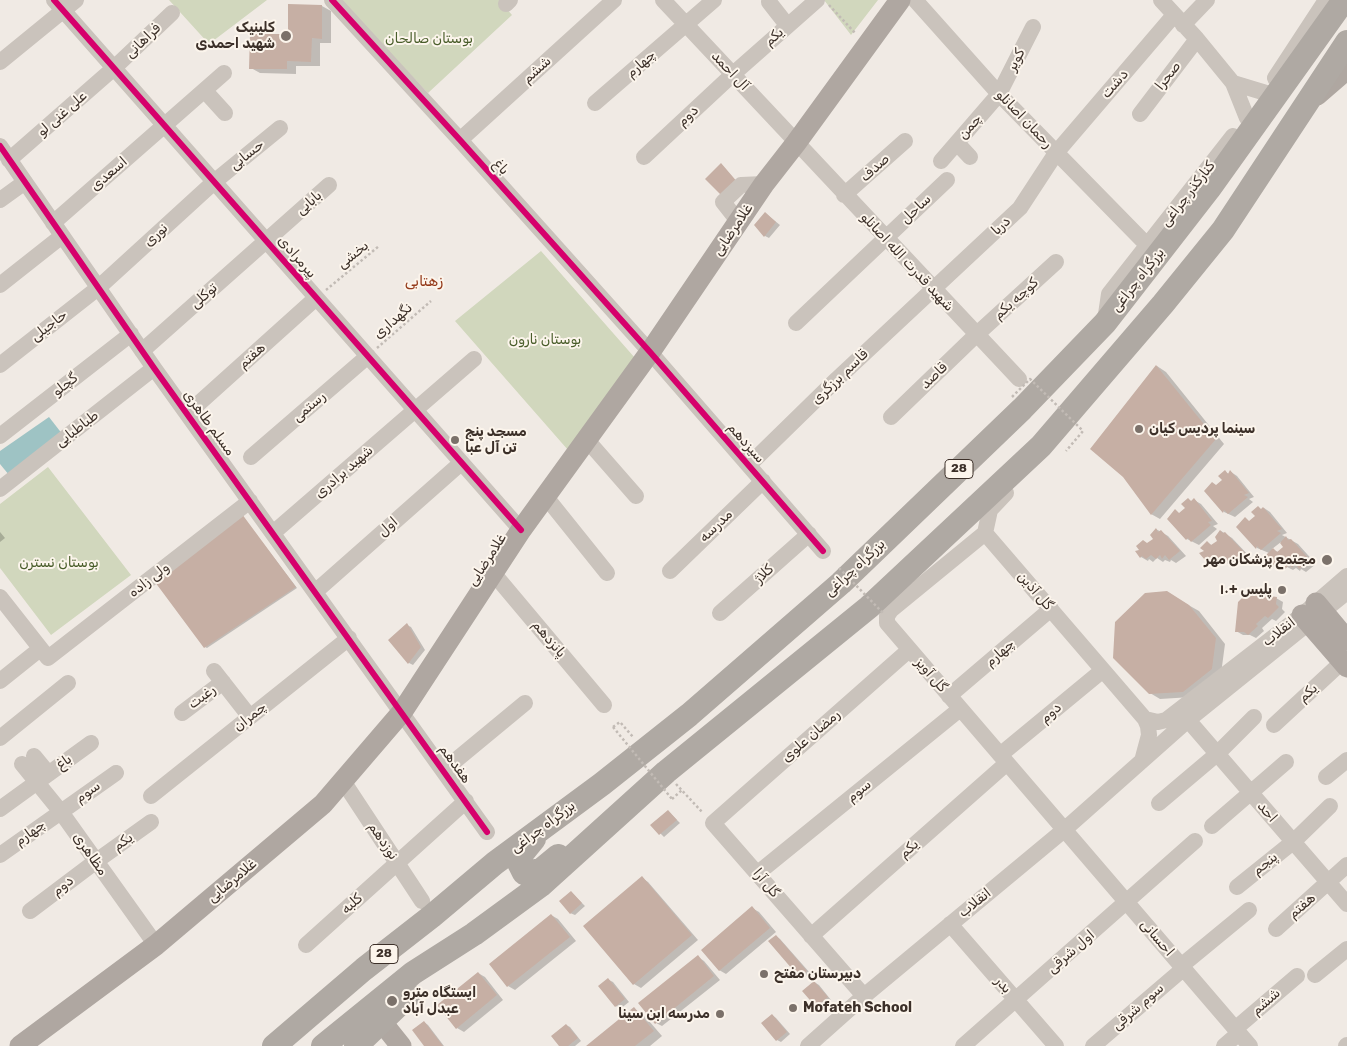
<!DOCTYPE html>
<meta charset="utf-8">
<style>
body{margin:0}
canvas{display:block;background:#f0eae4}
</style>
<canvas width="1347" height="1046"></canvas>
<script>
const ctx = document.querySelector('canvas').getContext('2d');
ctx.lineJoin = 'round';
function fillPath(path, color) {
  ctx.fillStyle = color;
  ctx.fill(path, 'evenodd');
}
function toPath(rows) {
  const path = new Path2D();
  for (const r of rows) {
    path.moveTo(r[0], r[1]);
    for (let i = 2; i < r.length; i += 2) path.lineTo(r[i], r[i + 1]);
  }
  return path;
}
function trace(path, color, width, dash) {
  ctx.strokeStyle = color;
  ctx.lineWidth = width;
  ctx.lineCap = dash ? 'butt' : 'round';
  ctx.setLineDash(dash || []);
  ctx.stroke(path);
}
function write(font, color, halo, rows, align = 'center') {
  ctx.font = font + ' Rubik,"Noto Sans Arabic",sans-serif';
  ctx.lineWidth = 4;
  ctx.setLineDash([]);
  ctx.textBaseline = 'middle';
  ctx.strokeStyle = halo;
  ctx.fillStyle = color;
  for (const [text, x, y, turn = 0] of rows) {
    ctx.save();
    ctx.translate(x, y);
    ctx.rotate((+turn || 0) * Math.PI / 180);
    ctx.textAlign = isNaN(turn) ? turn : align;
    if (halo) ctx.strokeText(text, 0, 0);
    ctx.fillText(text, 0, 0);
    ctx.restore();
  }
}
fillPath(toPath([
 [169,0,267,0,209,44],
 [340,0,499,0,512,15,428,93],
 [824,0,878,0,851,35],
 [541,251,635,358,568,450,455,321],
 [48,467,131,575,51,635,0,568,0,504]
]), '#d1d7bd');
fillPath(toPath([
 [49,417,63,435,9,475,0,464,0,451]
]), '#9ec3c4');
fillPath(toPath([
 [289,6,322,6,331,11,331,43,320,43,320,66,296,66,296,74,260,73,251,68,289,36],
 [765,213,780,225,769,238,765,236,756,225],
 [1157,366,1166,372,1224,444,1160,519,1151,514],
 [1225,472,1229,474,1231,472,1237,476,1254,497,1249,499,1253,502,1235,517,1224,512,1205,491,1217,486,1224,480],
 [1188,499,1192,502,1194,500,1201,504,1218,524,1213,526,1217,529,1199,545,1187,539,1169,519,1175,511,1180,514,1187,508],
 [1264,508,1270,512,1287,533,1282,535,1298,544,1316,564,1306,572,1301,569,1300,571,1296,568,1293,570,1287,567,1284,570,1279,567,1278,569,1271,566,1267,560,1271,558,1269,553,1257,548,1238,527,1250,522],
 [1281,542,1284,548,1278,552,1272,549],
 [240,513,297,588,207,648,205,647],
 [1156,529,1168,536,1186,556,1176,563,1171,560,1170,562,1165,560,1163,562,1157,558,1153,562,1149,559,1148,561,1141,557,1137,552,1154,539],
 [1221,531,1232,538,1251,558,1241,565,1235,562,1234,564,1230,562,1228,564,1222,560,1218,563,1214,561,1212,563,1206,559,1208,543,1213,546,1219,541],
 [0,532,5,538,0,542],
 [1167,593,1199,611,1225,644,1221,674,1192,697,1160,699,1150,693],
 [1276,598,1283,602,1282,609,1285,612,1276,621,1272,619,1262,628,1264,631,1256,638,1250,635,1243,635,1236,631],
 [407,625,411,627,425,650,413,665,409,663],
 [668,811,680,823,664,837,652,825],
 [642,878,648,882,698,940,641,988,634,984],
 [571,892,585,906,575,915,570,913],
 [752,908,759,912,776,932,726,974,719,970],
 [551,915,558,919,576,941,515,990,508,986],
 [776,936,780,939,810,973,804,978,800,976],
 [698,957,704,961,720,980,662,1026,656,1023],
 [478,973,485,977,503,1000,464,1032,457,1028],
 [609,980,613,982,629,1002,620,1009,616,1006],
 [814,982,819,985,831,1000,821,1009,817,1006,804,991],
 [634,1009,643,1014,662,1036,650,1046,588,1046],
 [772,1015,776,1018,790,1034,781,1042,777,1040],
 [424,1022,428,1025,444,1046,426,1046],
 [566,1025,570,1027,581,1041,575,1046,561,1046]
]), '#0003');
fillPath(toPath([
 [288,4,322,5,322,39,312,38,311,62,287,61,287,69,249,69,250,34,288,34],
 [721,163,739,184,724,198,705,179],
 [765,212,776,222,764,237,754,225],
 [1156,365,1216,439,1151,515,1123,477,1090,449],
 [1225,470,1228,474,1230,470,1249,493,1244,495,1248,497,1228,514,1224,510,1223,513,1204,491,1212,482,1216,485,1222,480,1218,476],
 [1188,498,1191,501,1194,498,1212,521,1208,522,1211,525,1191,542,1188,538,1186,540,1167,519,1175,509,1179,513,1185,508,1181,504],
 [1258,506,1261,509,1263,507,1282,529,1277,531,1281,533,1261,550,1257,546,1256,549,1236,527,1245,517,1249,521,1255,516,1251,512],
 [239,510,296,587,204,648,152,578],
 [1156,528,1158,532,1161,530,1180,551,1169,560,1165,555,1162,559,1160,555,1156,559,1151,555,1146,559,1142,556,1140,558,1135,551,1139,550,1136,546,1143,540,1147,543,1153,539,1150,535],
 [1220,530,1223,533,1225,532,1245,553,1233,562,1229,557,1227,562,1225,557,1220,561,1215,556,1211,561,1207,558,1205,560,1199,553,1204,551,1200,548,1207,541,1211,545,1217,541,1215,537],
 [1286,536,1288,540,1291,539,1310,560,1299,569,1295,563,1292,568,1290,564,1286,568,1281,563,1276,567,1272,564,1270,567,1265,560,1269,558,1266,555,1273,548,1277,552,1283,547,1280,543],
 [1167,591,1189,605,1216,638,1212,669,1183,692,1149,694,1113,658,1115,622,1145,593],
 [1247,593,1277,597,1276,604,1279,607,1268,618,1265,616,1256,624,1258,626,1248,635,1244,632,1235,632,1238,602],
 [407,623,421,647,408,664,388,640],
 [668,810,677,820,659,835,650,825],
 [642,876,692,935,633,985,583,926],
 [571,891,582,903,570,914,559,901],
 [752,906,770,928,719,971,701,950],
 [551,914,570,937,507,987,489,964],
 [776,935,807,971,799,977,768,941],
 [698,955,714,976,655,1024,638,1003],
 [478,972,497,995,456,1029,437,1005],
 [608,978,625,999,615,1007,598,986],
 [814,981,828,997,816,1007,802,991],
 [634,1007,654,1031,635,1046,586,1046],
 [772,1014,787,1032,776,1041,761,1023],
 [424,1021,443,1046,424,1046,412,1030],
 [566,1024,578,1038,568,1046,559,1046,551,1036]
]), '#c6afa4');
trace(toPath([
 [829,5,856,34],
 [326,290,379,246],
 [377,348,431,301],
 [613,727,620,722,633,737],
 [676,784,703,813],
 [672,799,682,790]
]), '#c2bbb5', 2.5, [2.5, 2.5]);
trace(toPath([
 [54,0,521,530],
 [332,0,460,140,650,352,823,551],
 [663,0,1019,379],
 [915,0,999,94,1147,245],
 [1161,0,1197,39,1233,83,1247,118],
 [769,2,787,25],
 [506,4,510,0],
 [1183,25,1207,0],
 [0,62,76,0],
 [1275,78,1326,0],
 [1233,83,1266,93],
 [205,91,225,113],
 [595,103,714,0],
 [1140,114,1197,39],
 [460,140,614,0],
 [957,143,970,157],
 [0,146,154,368,487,832],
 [644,157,732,75,817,0],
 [9,160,114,68,172,13],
 [941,161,999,94,1033,27],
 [844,195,905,141],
 [0,200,25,182],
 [738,221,723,202,741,185,764,184],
 [53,223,224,73],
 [0,285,62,236],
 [1105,321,1109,294,1233,136],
 [796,323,947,180],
 [142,351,329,185],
 [0,365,98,288,214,182,280,128],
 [187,414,316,298],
 [891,417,976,335,1056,262],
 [0,436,131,334],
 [587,440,636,496],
 [251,457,368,356],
 [749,465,837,379,1020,208,1056,153,1174,15],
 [0,489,154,368],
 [546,497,607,573],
 [273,533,474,359],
 [985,533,891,610,887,616,887,623,1250,1046],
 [985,533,1145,719,1148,726,1149,735,1142,761],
 [985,533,990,510,1006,493],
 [670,571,763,481],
 [494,574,604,705],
 [315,592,461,463],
 [0,597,48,658,250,501],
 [720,613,809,534],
 [214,671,250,717],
 [0,681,40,649],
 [949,696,1051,609],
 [182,713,223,682],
 [1145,719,1158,722,1166,720,1302,615,1347,576],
 [1188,720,1347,904],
 [1274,725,1342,662],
 [0,738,68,683],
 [1000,755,1103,670],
 [34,756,48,773],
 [22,764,61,812,156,945],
 [444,770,525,703],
 [1326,777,1347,760],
 [343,781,422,901],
 [151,796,349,638],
 [1159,803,1217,754,1254,717],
 [0,809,91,743],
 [1212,826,1286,762],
 [0,855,116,773],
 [758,873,960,709],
 [1237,887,1293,842,1330,806],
 [30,911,95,862,151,822],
 [950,924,1056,1046],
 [1276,929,1347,865],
 [811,936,1007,763],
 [306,945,466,801],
 [1181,966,1249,910],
 [1315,975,1347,949],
 [864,996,713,823,909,650],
 [1235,1029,1297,976],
 [808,1046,864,996,1064,830,1188,720,1347,592],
 [963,1046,1195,841],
 [1093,1046,1183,969],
 [1224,1046,1239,1033],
 [1346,1046,1347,1045]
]), '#cac3bc', 16);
trace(toPath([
 [1317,95,1347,69],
 [1316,603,1347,640],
 [1302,615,1347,667],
 [381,1021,401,1046],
 [20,1046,156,945,323,804,402,712,521,530,650,352,764,184,796,143,900,0]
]), '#afa7a1', 21);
trace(toPath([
 [534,839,521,855,519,863,524,873,541,870,558,856],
 [274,1046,364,969,432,916,495,863,602,784,689,715,841,583,1022,409,1105,323,1209,189,1344,0],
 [323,1046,413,973,474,934,541,885,666,772,869,607,1041,446,1163,304,1223,230,1347,42],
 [356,1046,409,995]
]), '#afa9a3', 24);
trace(toPath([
 [1012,397,1030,379,1083,431,1066,451],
 [839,568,883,613],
 [613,727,672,799]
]), '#c2bbb5', 2.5, [2.5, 2.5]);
trace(toPath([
 [54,0,521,530],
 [332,0,460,140,650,352,823,551],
 [0,146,154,368,487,832]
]), '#d6006c', 6);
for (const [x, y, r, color] of [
 [286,36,6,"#7b716a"],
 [1139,429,5,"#7b716a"],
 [455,440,5,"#7b716a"],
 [1327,560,6,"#7b716a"],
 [1282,590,5,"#7b716a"],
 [764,974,5,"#7b716a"],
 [392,1001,6,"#7b716a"],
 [793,1008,5,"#7b716a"],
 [720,1014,5,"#7b716a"]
]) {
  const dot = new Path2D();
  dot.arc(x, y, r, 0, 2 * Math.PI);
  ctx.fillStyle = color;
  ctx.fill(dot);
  trace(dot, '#fcf5ec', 2);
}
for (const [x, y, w] of [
 [959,469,28],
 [384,954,28]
]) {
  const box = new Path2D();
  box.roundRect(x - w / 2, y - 9.5, w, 19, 4);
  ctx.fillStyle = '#fcf5ec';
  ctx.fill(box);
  trace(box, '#3c3029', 1);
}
write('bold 12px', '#3c3029', null, [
 ["28",959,469],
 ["28",384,954]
]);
write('bold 14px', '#3c3029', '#fcf5ec', [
 ["کلینیک",275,28,"right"],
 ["شهید احمدی",275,44,"right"],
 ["سینما پردیس کیان",1149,429],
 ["مسجد پنج",465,432],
 ["تن آل عبا",465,448],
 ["مجتمع پزشکان مهر",1316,560,"right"],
 ["پلیس +۱۰",1272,590,"right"],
 ["دبیرستان مفتح",774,974],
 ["ایستگاه مترو",403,993],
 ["عبدل آباد",403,1009],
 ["Mofateh School",803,1008],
 ["مدرسه ابن سینا",710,1014,"right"]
], 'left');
write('14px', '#3c3029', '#fcf5ec', [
 ["یکم",774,37,-42],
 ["فراهانی",143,41,-44],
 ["کویر",1016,60,-63],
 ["چهارم",641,64,-41],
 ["ششم",537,70,-42],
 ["آل احمد",730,71,47],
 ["صحرا",1168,76,-52],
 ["دشت",1115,84,-49],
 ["علی غنی لو",62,114,-41],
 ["دوم",688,116,-43],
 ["رحمان اصانلو",1024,119,46],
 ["چمن",970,127,-49],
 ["حسابی",247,155,-39],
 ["باغ",501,167,48],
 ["صدف",875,168,-42],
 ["اسعدی",109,174,-41],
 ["کنارکذر چراغی",1188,194,-52],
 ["بابایی",309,203,-41],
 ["ساحل",916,209,-43],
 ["دریا",1001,226,-43],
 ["غلامرضایی",733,230,-56],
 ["نوری",156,235,-42],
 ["بخشی",353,255,-39],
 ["پیرمرادی",297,257,49],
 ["شهید قدرت الله اصانلو",907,262,47],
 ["بزرگراه چراغی",1138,280,-52],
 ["توکلی",204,296,-42],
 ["کوچه یکم",1016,299,-42],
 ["نگهداری",393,321,-41],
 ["حاجیلی",49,326,-38],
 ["هفتم",252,356,-42],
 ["قاصد",934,376,-44],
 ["قاسم برزگری",840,377,-44],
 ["گچلو",65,385,-38],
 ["رستمی",309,407,-41],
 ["مسلم طاهری",209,423,54],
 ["طباطبایی",77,429,-38],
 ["سیزدهم",746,443,49],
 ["شهید برادری",344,472,-41],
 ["مدرسه",716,526,-44],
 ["اول",388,527,-41],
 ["غلامرضایی",487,560,-57],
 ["بزرگراه چراغی",855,568,-43],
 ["کلاژ",764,574,-42],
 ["ولی زاده",149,580,-38],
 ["گل آذین",1035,591,49],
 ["انقلاب",1279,632,-38],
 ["پانزدهم",549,639,50],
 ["چهارم",1000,653,-41],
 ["گل آویز",931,675,49],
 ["یکم",1308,693,-42],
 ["رغبت",202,697,-37],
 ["دوم",1051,713,-40],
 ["چمران",250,717,-39],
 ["رمضان علوی",811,736,-41],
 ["باغ",64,762,-35],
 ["هفدهم",455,764,54],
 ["سوم",859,791,-39],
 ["سوم",88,792,-35],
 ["احد",1267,812,49],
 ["بزرگراه چراغی",543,827,-37],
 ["چهارم",30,833,-36],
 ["نوزدهم",383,841,56],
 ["یکم",123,842,-35],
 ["یکم",909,849,-41],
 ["مظاهری",90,854,55],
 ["پنجم",1265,864,-39],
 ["غلامرضایی",232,881,-40],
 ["گل آرا",766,883,50],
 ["دوم",63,886,-38],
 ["انقلاب",975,903,-39],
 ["کلبه",352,904,-42],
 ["هفتم",1302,906,-41],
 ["احسانی",1157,938,49],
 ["اول شرقی",1071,952,-41],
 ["بدر",1003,985,49],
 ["ششم",1266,1002,-41],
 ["سوم شرقی",1138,1007,-41]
]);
write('14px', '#495d2a', '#fcf5ec', [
 ["بوستان صالحان",429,39],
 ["بوستان نارون",545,340],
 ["بوستان نسترن",59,563]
]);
write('15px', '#943a1a', '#fcf5ec', [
 ["زهتابی",424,282]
]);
</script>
